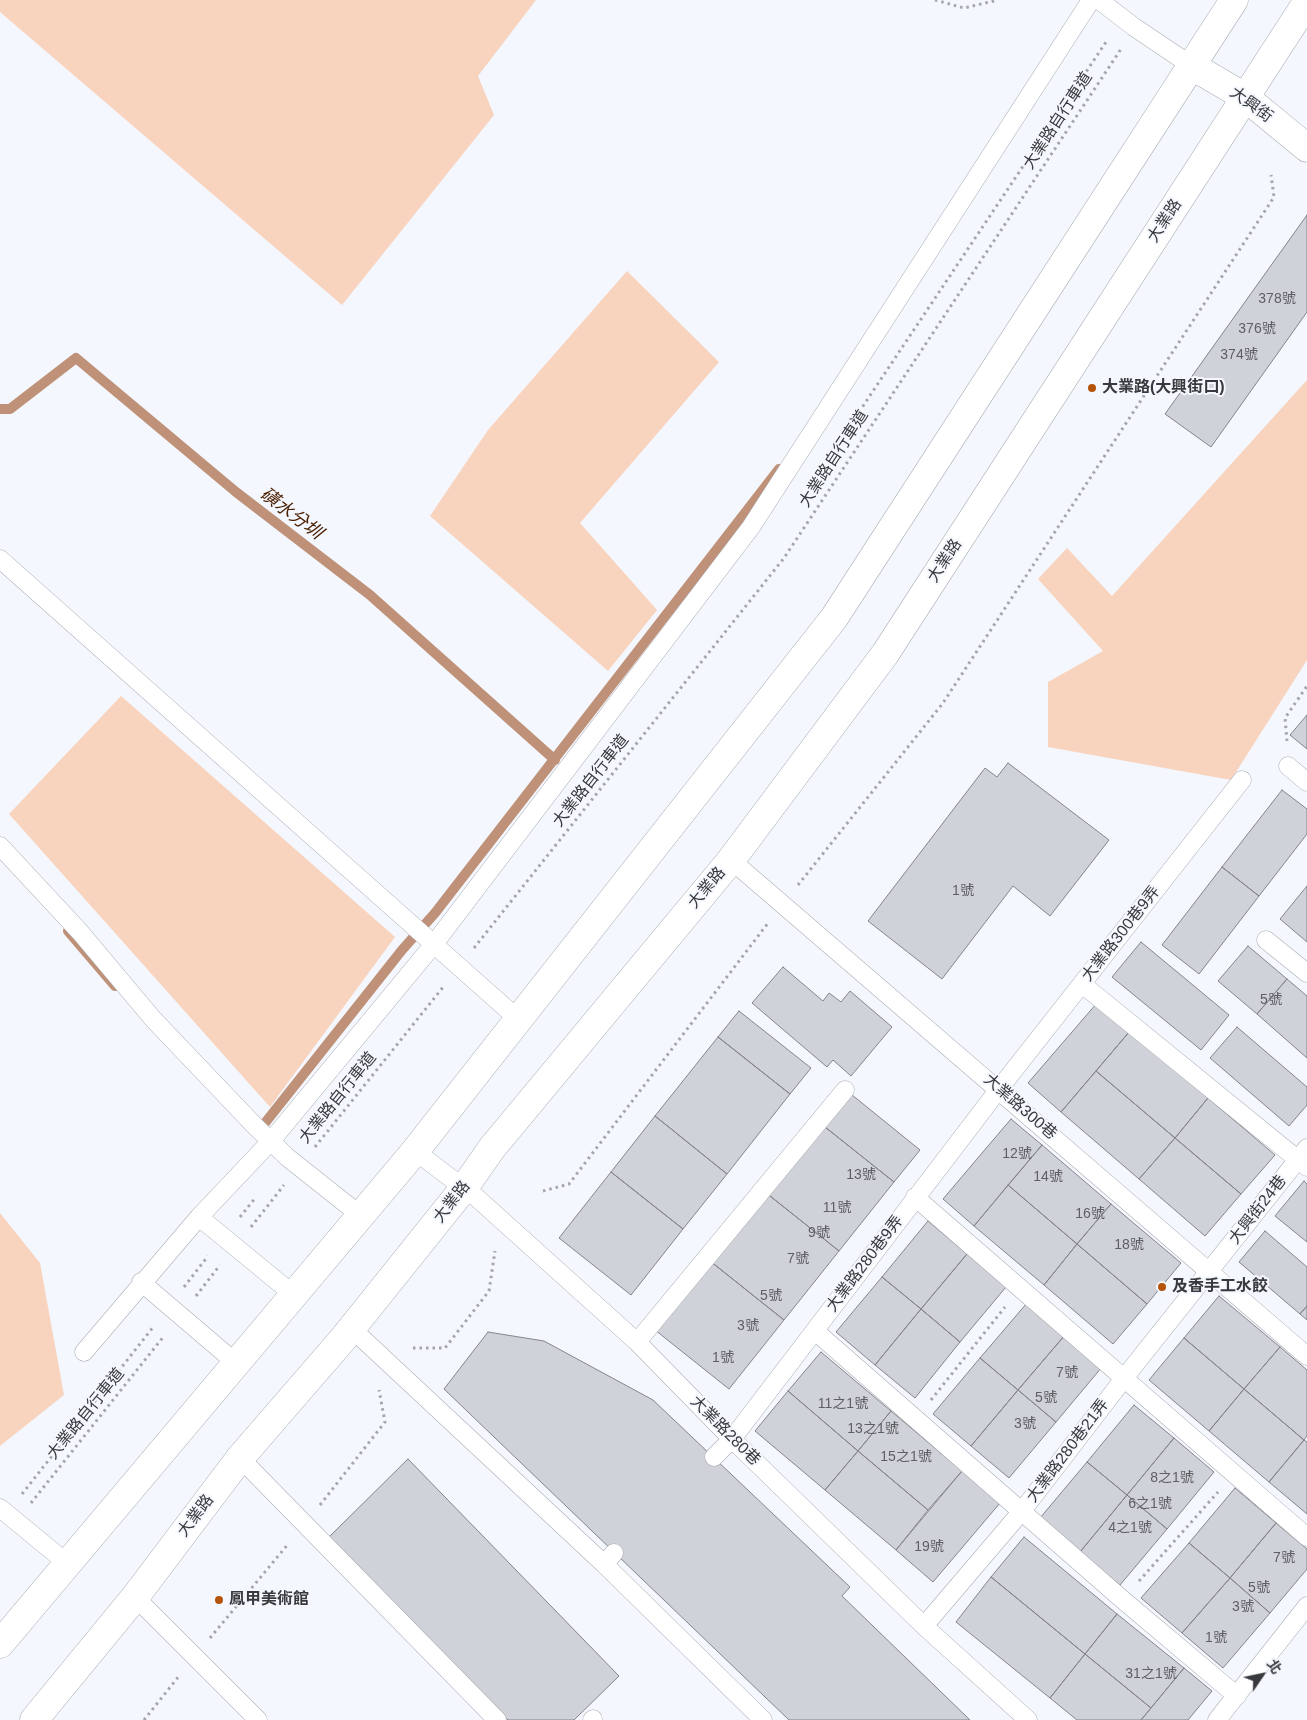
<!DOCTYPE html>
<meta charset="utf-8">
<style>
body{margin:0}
#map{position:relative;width:1307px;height:1720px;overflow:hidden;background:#f4f7fd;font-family:Arial,"Noto Sans TC",sans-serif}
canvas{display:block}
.north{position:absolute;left:1237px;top:1650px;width:50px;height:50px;-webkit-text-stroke:4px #f4f7fd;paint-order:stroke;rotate:56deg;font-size:14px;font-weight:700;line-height:20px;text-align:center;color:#38393c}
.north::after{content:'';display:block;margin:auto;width:18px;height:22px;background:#38393c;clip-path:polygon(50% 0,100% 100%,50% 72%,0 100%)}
</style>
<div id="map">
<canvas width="1307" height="1720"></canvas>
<div class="north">北</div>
</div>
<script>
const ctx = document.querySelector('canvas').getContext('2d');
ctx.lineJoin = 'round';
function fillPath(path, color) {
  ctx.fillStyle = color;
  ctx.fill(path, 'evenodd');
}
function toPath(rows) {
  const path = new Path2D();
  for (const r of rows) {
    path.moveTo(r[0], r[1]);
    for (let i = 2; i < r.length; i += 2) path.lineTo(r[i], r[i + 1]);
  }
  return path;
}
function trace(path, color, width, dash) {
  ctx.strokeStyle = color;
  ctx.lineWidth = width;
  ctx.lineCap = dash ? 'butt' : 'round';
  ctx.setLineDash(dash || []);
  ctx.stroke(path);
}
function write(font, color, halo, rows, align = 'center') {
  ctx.font = font + ' Arial,"Noto Sans TC",sans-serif';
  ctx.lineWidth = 4;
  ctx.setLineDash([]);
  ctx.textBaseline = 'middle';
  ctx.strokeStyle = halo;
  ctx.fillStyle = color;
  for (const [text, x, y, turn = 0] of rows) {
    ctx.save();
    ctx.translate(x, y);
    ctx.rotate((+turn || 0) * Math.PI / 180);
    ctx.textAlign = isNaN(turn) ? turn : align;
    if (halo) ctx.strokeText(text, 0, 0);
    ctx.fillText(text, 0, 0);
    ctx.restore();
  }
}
fillPath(toPath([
 [0,0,536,0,478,76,494,115,342,305,0,12],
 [627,271,719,362,580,523,657,610,608,671,430,516,488,430],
 [1307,380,1307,660,1231,780,1048,747,1048,682,1103,651,1038,579,1067,548,1112,596],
 [121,696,395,937,270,1107,9,814],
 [0,1213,40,1263,64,1395,0,1446]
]), '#f8d3be');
trace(toPath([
 [0,409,10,409,76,358,236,492,370,595,555,760],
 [68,931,115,986],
 [257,1133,402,950,435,913,779,469]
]), '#be9178', 10);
const building = toPath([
 [1307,215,1307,312,1211,447,1165,414,1307,215],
 [1307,715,1307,749,1290,735,1307,715],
 [1008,763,1109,840,1050,916,1013,886,942,979,868,921,985,768,997,777,1008,763],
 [1282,790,1307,809,1307,834,1259,896,1222,867,1282,790],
 [1222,867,1259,896,1199,974,1162,945,1222,867],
 [1307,886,1307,942,1280,919,1307,886],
 [1141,942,1229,1015,1201,1050,1112,977,1141,942],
 [1248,946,1287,979,1257,1014,1218,981,1248,946],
 [783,967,823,1001,829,993,841,1002,850,991,892,1027,851,1076,833,1060,827,1067,752,1003,783,967],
 [1287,979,1307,996,1307,1058,1257,1014,1287,979],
 [1097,1003,1130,1031,1061,1112,1028,1083,1097,1003],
 [739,1011,811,1068,790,1094,718,1037,739,1011],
 [1237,1027,1307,1087,1307,1105,1289,1126,1210,1058,1237,1027],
 [1130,1031,1208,1098,1175,1138,1096,1071,1130,1031],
 [718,1037,790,1094,727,1174,655,1116,718,1037],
 [1096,1071,1175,1138,1139,1179,1061,1112,1096,1071],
 [841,1086,920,1150,894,1182,815,1119,841,1086],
 [1208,1098,1275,1155,1241,1194,1175,1138,1208,1098],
 [655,1116,727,1174,683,1229,611,1172,655,1116],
 [815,1119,894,1182,839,1251,760,1188,815,1119],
 [1011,1119,1042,1145,974,1226,943,1199,1011,1119],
 [1175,1138,1241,1194,1205,1236,1139,1179,1175,1138],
 [1042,1145,1111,1204,1077,1244,1008,1185,1042,1145],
 [611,1172,683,1229,631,1295,559,1238,611,1172],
 [1304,1181,1307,1184,1307,1242,1275,1216,1304,1181],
 [1008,1185,1077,1244,1044,1285,974,1226,1008,1185],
 [760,1188,839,1251,784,1320,705,1257,760,1188],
 [1111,1204,1181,1263,1147,1304,1077,1244,1111,1204],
 [928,1221,967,1254,921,1309,882,1277,928,1221],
 [1265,1231,1307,1267,1307,1306,1300,1314,1239,1262,1265,1231],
 [1077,1244,1147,1304,1113,1344,1044,1285,1077,1244],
 [967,1254,1006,1287,960,1342,921,1309,967,1254],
 [705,1257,784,1320,729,1389,650,1326,705,1257],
 [882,1277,921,1309,875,1365,836,1332,882,1277],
 [1219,1296,1280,1347,1244,1389,1184,1338,1219,1296],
 [1027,1303,1065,1335,1018,1390,980,1358,1027,1303],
 [1307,1306,1307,1320,1300,1314,1307,1306],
 [921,1309,960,1342,915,1398,875,1365,921,1309],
 [488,1332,544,1341,653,1400,850,1587,842,1596,970,1720,789,1720,444,1389,488,1332],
 [1065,1335,1102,1367,1056,1422,1018,1390,1065,1335],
 [1184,1338,1244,1389,1209,1431,1149,1380,1184,1338],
 [1280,1347,1307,1370,1307,1436,1304,1440,1244,1389,1280,1347],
 [821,1352,891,1411,858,1451,788,1391,821,1352],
 [980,1358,1018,1390,971,1446,933,1414,980,1358],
 [1244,1389,1304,1440,1269,1482,1209,1431,1244,1389],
 [1018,1390,1056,1422,1009,1478,971,1446,1018,1390],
 [788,1391,858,1451,825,1490,755,1431,788,1391],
 [1134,1405,1174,1438,1127,1495,1087,1462,1134,1405],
 [891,1411,962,1471,928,1510,858,1451,891,1411],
 [1174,1438,1214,1472,1167,1529,1127,1495,1174,1438],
 [1304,1440,1307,1442,1307,1514,1269,1482,1304,1440],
 [858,1451,928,1510,896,1550,825,1490,858,1451],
 [408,1459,619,1676,574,1720,508,1720,329,1537,408,1459],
 [1087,1462,1127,1495,1080,1552,1040,1518,1087,1462],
 [962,1471,1000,1503,933,1582,896,1550,962,1471],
 [1235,1488,1276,1523,1230,1578,1189,1543,1235,1488],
 [1127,1495,1167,1529,1120,1585,1080,1552,1127,1495],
 [1276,1523,1307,1549,1307,1569,1270,1613,1230,1578,1276,1523],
 [1024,1537,1117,1614,1085,1654,991,1577,1024,1537],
 [1189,1543,1230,1578,1182,1633,1141,1598,1189,1543],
 [991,1577,1085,1654,1050,1698,956,1622,991,1577],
 [1230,1578,1270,1613,1223,1668,1182,1633,1230,1578],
 [1117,1614,1184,1668,1151,1708,1085,1654,1117,1614],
 [1085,1654,1151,1708,1141,1720,1077,1720,1050,1698,1085,1654],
 [1184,1668,1212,1691,1188,1720,1141,1720,1184,1668]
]);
fillPath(building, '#d0d2d9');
trace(building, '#83858b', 1);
const service = toPath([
 [1099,0,1134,27,1192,66],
 [0,559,518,1019],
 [1288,766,1307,782],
 [0,846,80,932,153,1019,254,1125,287,1157,360,1215],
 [731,860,1307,1356],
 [1266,940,1307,973],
 [1082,984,1307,1167],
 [415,1151,477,1198,637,1342,732,1439,924,1626,1028,1720],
 [915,1197,1307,1537],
 [199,1217,294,1295],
 [141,1282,236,1363],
 [351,1328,604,1564,763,1720],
 [815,1331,1123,1600,1237,1696],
 [637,1342,845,1090],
 [84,1352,199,1217,271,1141,434,944,751,527,1091,0],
 [714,1457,732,1439,999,1089,1242,780],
 [240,1458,497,1720],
 [0,1508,68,1564],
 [604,1564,614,1553],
 [135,1597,258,1720],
 [924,1626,1022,1511,1125,1377,1307,1148],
 [592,1720,593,1719],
 [1217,1720,1307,1606]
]);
const minor = toPath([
 [1192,66,1245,97,1307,148]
]);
const secondary = toPath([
 [0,1644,415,1151,834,618,1234,0],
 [34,1720,135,1597,240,1458,343,1339,464,1188,492,1148,731,860,885,654,1307,2]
]);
trace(service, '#aaacb3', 19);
trace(minor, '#aaacb3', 29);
trace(secondary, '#aaacb3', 29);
trace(toPath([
 [935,0,964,8,998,0],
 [841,439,1108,39],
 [1287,741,1285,718,1307,686],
 [798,885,943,703,1274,197,1271,175],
 [474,948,784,558,1121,49],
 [315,1147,444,986],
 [543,1191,569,1184,768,923],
 [240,1217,256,1197],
 [251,1227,284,1185],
 [184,1287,208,1256],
 [196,1296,220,1265],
 [413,1348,445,1348,489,1291,495,1251],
 [931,1400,1005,1307],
 [22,1494,154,1326],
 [31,1503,164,1336],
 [320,1505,385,1422,379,1390],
 [1139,1581,1218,1492],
 [210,1638,289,1543],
 [144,1720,179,1676]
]), '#a4a6aa', 3, [2.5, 4]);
trace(service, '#fff', 18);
trace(minor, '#fff', 28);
trace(secondary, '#fff', 28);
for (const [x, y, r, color] of [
 [1092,388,5,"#b4540a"],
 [1162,1287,5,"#b4540a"],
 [219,1600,5,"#b4540a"]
]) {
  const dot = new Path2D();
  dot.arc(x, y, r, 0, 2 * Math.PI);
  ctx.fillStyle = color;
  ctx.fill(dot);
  trace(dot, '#f4f7fd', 2);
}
write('14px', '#5e5f63', null, [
 ["378號",1277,299],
 ["376號",1257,329],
 ["374號",1239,355],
 ["1號",963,891],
 ["5號",1271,1000],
 ["12號",1017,1154],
 ["13號",861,1175],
 ["14號",1048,1177],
 ["11號",837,1208],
 ["16號",1090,1214],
 ["9號",819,1233],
 ["18號",1129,1245],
 ["7號",798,1259],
 ["5號",771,1296],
 ["3號",748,1326],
 ["1號",723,1358],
 ["7號",1067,1373],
 ["5號",1046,1398],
 ["11之1號",843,1404],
 ["3號",1025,1424],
 ["13之1號",873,1429],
 ["15之1號",906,1457],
 ["8之1號",1172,1478],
 ["6之1號",1150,1504],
 ["4之1號",1130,1528],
 ["19號",929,1547],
 ["7號",1284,1558],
 ["5號",1259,1588],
 ["3號",1243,1607],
 ["1號",1216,1638],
 ["31之1號",1151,1674]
]);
write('16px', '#38393c', '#f4f7fd', [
 ["大興街",1251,105,36],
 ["大業路自行車道",1058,121,-57],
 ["大業路",1165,221,-57],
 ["大業路自行車道",834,459,-57],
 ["大業路",945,561,-57],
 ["大業路自行車道",591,781,-52],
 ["大業路",707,888,-50],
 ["大業路300巷9弄",1121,934,-52],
 ["大業路自行車道",338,1098,-51],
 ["大業路300巷",1020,1107,41],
 ["大業路",452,1202,-52],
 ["大興街24巷",1258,1210,-52],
 ["大業路280巷9弄",865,1264,-53],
 ["大業路自行車道",86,1414,-51],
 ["大業路280巷",725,1431,45],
 ["大業路280巷21弄",1068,1451,-53],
 ["大業路",196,1516,-53]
]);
write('bold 16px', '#38393c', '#f4f7fd', [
 ["大業路(大興街口)",1102,388],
 ["及香手工水餃",1172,1287],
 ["鳳甲美術館",229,1600]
], 'left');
write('italic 18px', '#4b2003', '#f4f7fd', [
 ["磺水分圳",291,514,37]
]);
</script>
